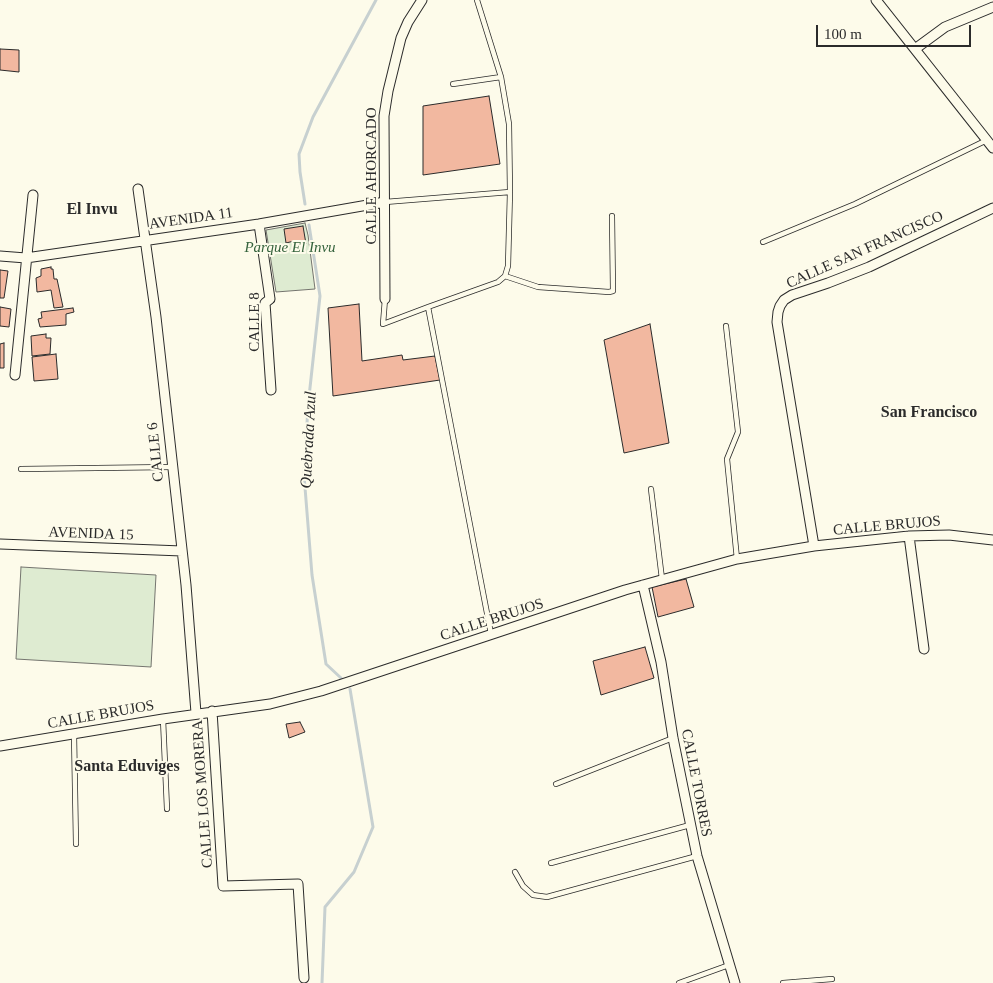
<!DOCTYPE html>
<style>
body{margin:0}
#map{position:relative;width:993px;height:983px;overflow:hidden;background:#fdfbea;font-family:"Times New Roman",serif}
canvas{display:block}
.scale{position:absolute;left:816px;top:25px;width:155px;height:22px;box-sizing:border-box;border:2px solid #2b2b2b;border-top:0;padding-left:6px;font-size:15px;line-height:18px;white-space:nowrap;color:#2b2b2b;-webkit-text-stroke:4px #fdfbea;paint-order:stroke}
</style>
<div id="map">
<canvas width="993" height="983"></canvas>
<div class="scale">100 m</div>
</div>
<script>
const ctx = document.querySelector('canvas').getContext('2d');
ctx.lineJoin = 'round';
function fillPath(path, color) {
  ctx.fillStyle = color;
  ctx.fill(path, 'evenodd');
}
function toPath(rows) {
  const path = new Path2D();
  for (const r of rows) {
    path.moveTo(r[0], r[1]);
    for (let i = 2; i < r.length; i += 2) path.lineTo(r[i], r[i + 1]);
  }
  return path;
}
function trace(path, color, width, dash) {
  ctx.strokeStyle = color;
  ctx.lineWidth = width;
  ctx.lineCap = dash ? 'butt' : 'round';
  ctx.setLineDash(dash || []);
  ctx.stroke(path);
}
function write(font, color, halo, rows, align = 'center') {
  ctx.font = font + ' "Times New Roman",serif';
  ctx.lineWidth = 4;
  ctx.setLineDash([]);
  ctx.textBaseline = 'middle';
  ctx.strokeStyle = halo;
  ctx.fillStyle = color;
  for (const [text, x, y, turn = 0] of rows) {
    ctx.save();
    ctx.translate(x, y);
    ctx.rotate((+turn || 0) * Math.PI / 180);
    ctx.textAlign = isNaN(turn) ? turn : align;
    if (halo) ctx.strokeText(text, 0, 0);
    ctx.fillText(text, 0, 0);
    ctx.restore();
  }
}
const green = toPath([
 [305,223,308,235,315,289,276,292,266,230,305,223],
 [21,567,156,575,151,667,16,659,21,567]
]);
fillPath(green, '#deebd1');
trace(green, '#74746e', 1);
trace(toPath([
 [305,204,300,172,299,154,313,117,376,0],
 [309,225,320,296,308,406,304,475,312,575,326,664,341,678],
 [322,983,325,907,354,872,373,827,350,689]
]), '#c7d0d0', 3);
const building = toPath([
 [0,49,19,50,19,72,0,70,0,49],
 [489,96,500,164,423,175,423,106,489,96],
 [303,226,306,244,295,246,294,241,286,243,284,229,303,226],
 [51,267,51,269,53,269,54,279,57,279,63,307,54,308,51,290,37,292,36,278,41,276,41,269,51,267],
 [0,270,8,271,4,298,0,298,0,270],
 [359,304,362,361,402,355,403,360,435,356,440,380,333,396,328,308,359,304],
 [0,307,11,309,9,327,0,326,0,307],
 [73,308,74,312,66,314,66,325,40,327,38,319,42,318,41,312,73,308],
 [650,324,669,443,624,453,604,340,650,324],
 [46,334,46,338,51,338,50,354,32,356,31,336,46,334],
 [4,343,4,368,0,368,0,344,4,343],
 [56,354,58,379,34,381,32,357,56,354],
 [686,579,694,607,658,617,652,587,686,579],
 [645,647,654,678,601,695,593,661,645,647],
 [300,722,305,732,289,738,286,724,300,722]
]);
fillPath(building, '#f2b8a0');
trace(building, '#2b2b2b', 1);
const service = toPath([
 [453,84,501,77],
 [385,202,510,192],
 [763,242,855,204,987,140],
 [505,276,538,287,609,292,613,291,612,216],
 [385,299,383,324,428,307,498,282,505,276,508,266,510,192,509,124,501,77,477,0],
 [428,307,491,634],
 [726,326,738,432,727,459,737,559],
 [21,469,172,467],
 [651,489,662,579],
 [163,719,167,809],
 [74,734,76,844],
 [556,784,673,738],
 [551,863,690,825],
 [515,872,523,886,533,895,547,897,697,856],
 [679,983,729,965],
 [783,983,832,979]
]);
const minor = toPath([
 [876,0,993,148],
 [915,49,945,27,993,7],
 [138,189,156,317,186,585,196,713],
 [259,224,270,299,265,303,271,390],
 [0,256,26,258,259,224,385,202],
 [385,299,384,116,388,91,401,38,408,22,422,0],
 [15,375,33,195],
 [909,536,924,649],
 [0,544,182,551],
 [814,546,777,322,778,312,780,306,784,300,792,295,828,283,869,267,993,208],
 [643,585,661,662,673,738,697,856,735,983],
 [212,711,223,886,298,884,304,978],
 [0,746,163,719,270,704,321,691,625,590,737,559,814,546,909,536,949,535,993,540]
]);
trace(service, '#2b2b2b', 6);
trace(minor, '#2b2b2b', 11);
trace(service, '#fdfbea', 4.5);
trace(minor, '#fdfbea', 9);
write('15px', '#2b2b2b', '#fdfbea', [
 ["CALLE AHORCADO",372,176,-90],
 ["AVENIDA 11",191,219,-8],
 ["CALLE SAN FRANCISCO",865,250,-24],
 ["CALLE 8",255,322,-90],
 ["CALLE 6",156,452,-96],
 ["CALLE BRUJOS",887,526,-5],
 ["AVENIDA 15",91,534,2],
 ["CALLE BRUJOS",492,620,-18],
 ["CALLE BRUJOS",101,715,-10],
 ["CALLE TORRES",696,783,79],
 ["CALLE LOS MORERA",203,794,-94]
]);
write('italic 15px', '#34623c', '#fdfbea', [
 ["Parque El Invu",290,248]
]);
write('bold 16px', '#2b2b2b', '#fdfbea', [
 ["El Invu",92,210],
 ["San Francisco",929,413],
 ["Santa Eduviges",127,767]
]);
write('italic 16px', '#2b2b2b', '#fdfbea', [
 ["Quebrada Azul",309,440,-87]
]);
</script>
